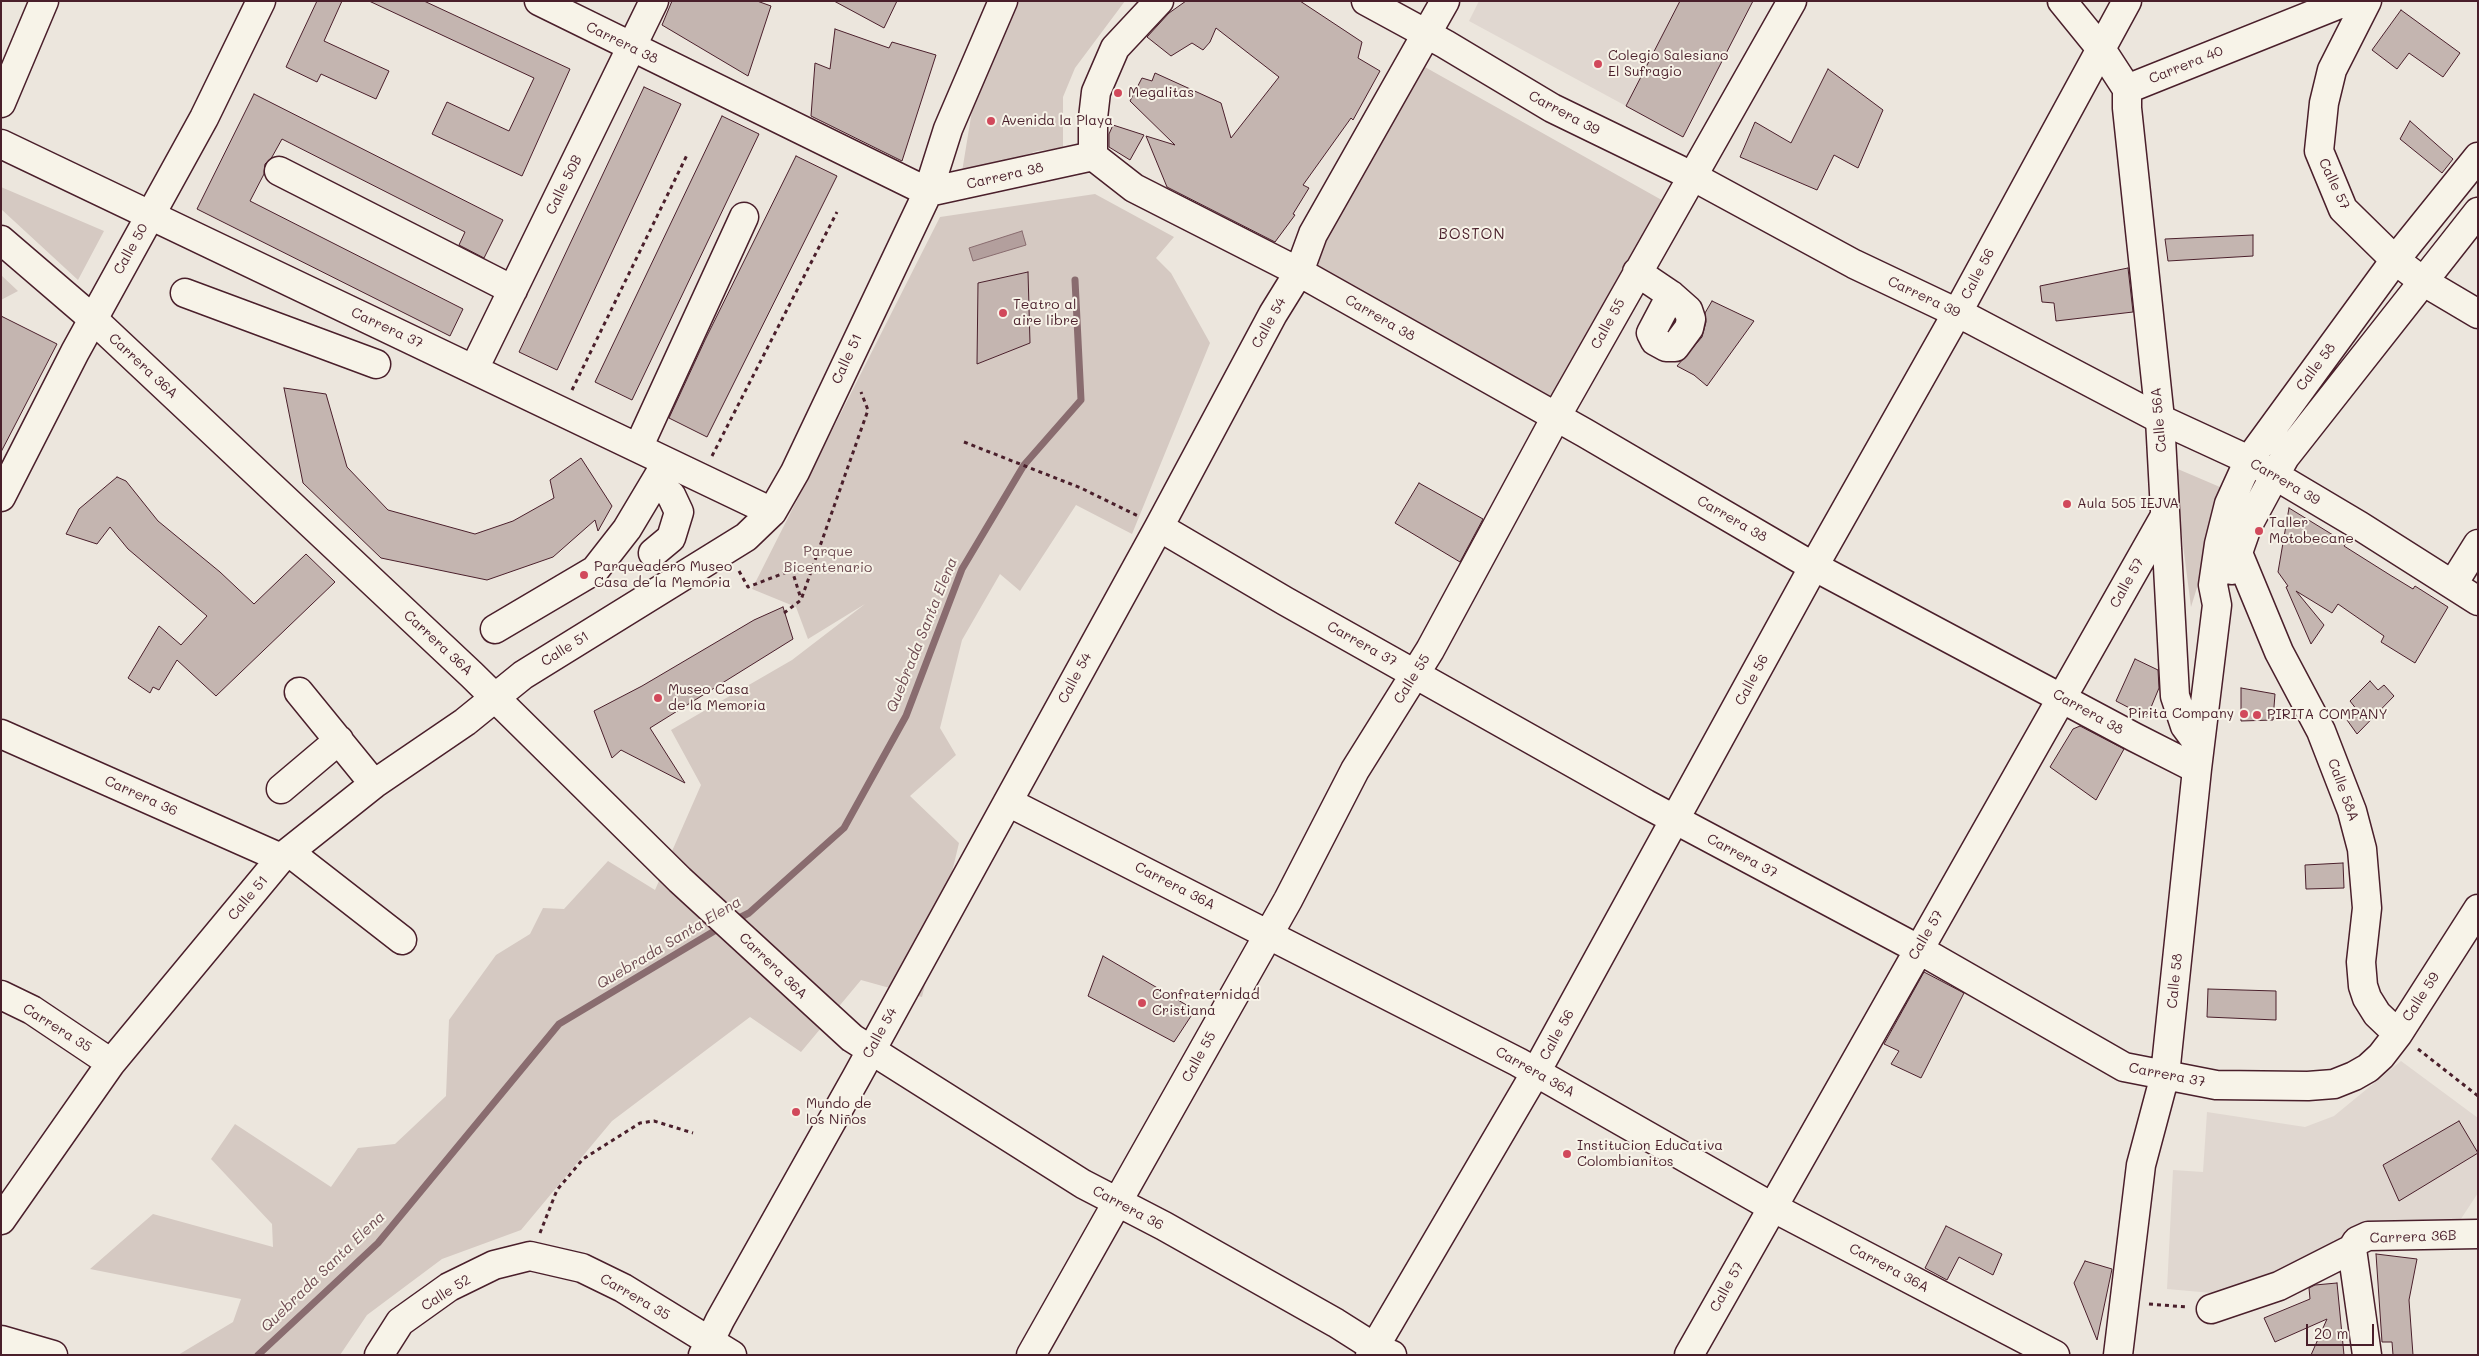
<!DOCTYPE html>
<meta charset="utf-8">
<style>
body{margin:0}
#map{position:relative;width:2479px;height:1356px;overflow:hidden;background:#ece6dd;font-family:Mali,sans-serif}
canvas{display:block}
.frame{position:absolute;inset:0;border:2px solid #4a1f2b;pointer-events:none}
.scale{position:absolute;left:2306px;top:1324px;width:68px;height:22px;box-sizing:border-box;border:2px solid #4a1f2b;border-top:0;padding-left:6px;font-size:15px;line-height:18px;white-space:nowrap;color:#4a1f2b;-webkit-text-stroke:4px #f7f3e8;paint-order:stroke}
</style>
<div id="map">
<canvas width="2479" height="1356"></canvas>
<div class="frame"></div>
<div class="scale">20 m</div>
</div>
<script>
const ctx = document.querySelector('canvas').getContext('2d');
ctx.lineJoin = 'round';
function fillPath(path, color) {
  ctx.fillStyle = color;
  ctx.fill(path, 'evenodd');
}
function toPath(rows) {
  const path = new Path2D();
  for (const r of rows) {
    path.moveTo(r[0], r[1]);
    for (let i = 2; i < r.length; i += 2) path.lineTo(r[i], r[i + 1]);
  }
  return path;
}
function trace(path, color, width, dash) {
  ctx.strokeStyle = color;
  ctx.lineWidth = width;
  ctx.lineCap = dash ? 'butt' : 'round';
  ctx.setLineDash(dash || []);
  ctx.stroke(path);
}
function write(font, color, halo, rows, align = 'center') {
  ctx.font = font + ' Mali,sans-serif';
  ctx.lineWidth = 4;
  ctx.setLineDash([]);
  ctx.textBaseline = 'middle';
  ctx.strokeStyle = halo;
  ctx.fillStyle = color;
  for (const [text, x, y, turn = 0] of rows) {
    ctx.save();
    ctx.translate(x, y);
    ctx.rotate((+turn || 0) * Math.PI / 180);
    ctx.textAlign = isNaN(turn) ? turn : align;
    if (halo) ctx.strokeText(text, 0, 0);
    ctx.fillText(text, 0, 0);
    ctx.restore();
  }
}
fillPath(toPath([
 [1479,1,1680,1,1626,106,1469,21],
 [2401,1061,2478,1118,2478,1193,2451,1234,2326,1247,2247,1290,2212,1293,2167,1289,2173,1170,2203,1172,2207,1112,2305,1127,2334,1116]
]), '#e0d7d0');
fillPath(toPath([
 [1014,1,1125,1,1075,68,1063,97,1063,148,1037,151,961,178,976,86],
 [1416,62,1667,203,1553,409,1302,269],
 [1,187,104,231,78,280,1,209],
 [1095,194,1174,237,1156,258,1171,273,1210,343,1132,534,1076,505,1020,591,1000,574,962,640,940,728,956,755,910,796,959,843,922,997,861,980,801,1052,750,1017,612,1121,521,1230,442,1259,367,1315,340,1355,178,1355,233,1322,241,1299,90,1269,153,1214,273,1247,272,1224,211,1159,235,1124,331,1187,358,1148,395,1144,446,1096,449,1020,496,955,530,934,543,908,564,909,608,861,655,890,701,785,671,730,792,660,865,604,808,639,796,607,752,589,940,217],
 [1028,272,1030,343,977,364,978,283],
 [1,275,18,291,1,300],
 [2173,467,2227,490,2191,607]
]), '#d5c9c2');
const water = toPath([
 [1022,231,1026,245,973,261,969,248,1022,231]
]);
fillPath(water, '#b39f9d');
trace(water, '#896c6f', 1);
trace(toPath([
 [733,921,749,913,844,828,906,716,962,569,1024,465,1081,400,1075,280],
 [258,1355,378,1243,559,1024,721,927]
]), '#896c6f', 7);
const building = toPath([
 [317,1,342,1,324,41,389,71,376,99,321,74,317,82,286,67,317,1],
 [369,1,424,1,570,69,522,176,432,134,447,102,509,131,534,78,369,1],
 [672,1,757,1,771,6,748,76,662,25,672,1],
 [834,1,897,1,884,28,834,1],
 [1186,1,1300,1,1362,42,1358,58,1380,71,1353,120,1351,118,1303,185,1309,188,1293,214,1295,215,1275,242,1167,187,1146,136,1175,145,1130,101,1142,78,1152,81,1155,73,1221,103,1231,138,1279,77,1216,28,1210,42,1203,50,1192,43,1171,56,1147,37,1169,13,1186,1],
 [1680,1,1753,1,1683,137,1626,106,1680,1],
 [2401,10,2460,53,2443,77,2409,53,2397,69,2372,50,2401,10],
 [835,29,889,48,892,42,936,55,902,161,811,116,815,63,830,69,835,29],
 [1828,69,1883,110,1858,168,1834,155,1817,190,1740,157,1755,122,1791,143,1828,69],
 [644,87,681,104,557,370,519,352,644,87],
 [254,94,503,220,484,258,459,245,465,232,282,139,272,157,265,164,264,174,250,201,463,309,450,336,197,209,254,94],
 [722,116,759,134,632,400,595,382,722,116],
 [2410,121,2453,159,2442,173,2400,139,2410,121],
 [1113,125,1144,135,1130,160,1109,147,1109,134,1113,125],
 [796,156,837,176,707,437,669,418,705,340,796,156],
 [2253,235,2253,256,2168,261,2165,239,2253,235],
 [2128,268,2133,312,2056,321,2054,303,2042,302,2040,286,2128,268],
 [1028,272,1030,343,977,364,978,283,1028,272],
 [1712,301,1754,321,1707,386,1694,375,1677,366,1702,337,1706,322,1705,313,1712,301],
 [1,316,57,344,1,452,1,316],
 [284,388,326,394,347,467,388,510,475,534,513,521,554,498,550,480,581,458,612,506,598,531,595,520,553,557,487,580,381,558,303,483,284,388],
 [117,477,126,481,158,521,220,572,254,604,306,554,335,582,216,696,177,660,159,690,153,687,150,693,128,678,159,626,181,645,207,616,128,549,110,527,97,544,66,534,79,509,117,477],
 [1419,483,1483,519,1460,562,1395,523,1419,483],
 [2289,508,2346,543,2344,546,2390,575,2413,589,2415,586,2448,607,2415,663,2381,642,2384,636,2338,604,2332,613,2296,591,2324,625,2311,644,2286,587,2288,586,2278,572,2289,508],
 [783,607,793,639,650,728,685,783,621,750,612,758,594,711,642,686,754,620,783,607],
 [2135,659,2158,670,2159,688,2147,717,2116,701,2135,659],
 [2370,681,2378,690,2384,685,2394,696,2357,734,2347,720,2357,710,2350,701,2370,681],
 [2241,688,2275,694,2273,720,2241,721,2241,688],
 [2080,726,2124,749,2096,800,2050,767,2073,729,2080,726],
 [2343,863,2344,888,2306,889,2305,865,2343,863],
 [1103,956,1195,1010,1174,1042,1088,996,1103,956],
 [1924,972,1964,993,1921,1078,1891,1064,1899,1051,1884,1044,1924,972],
 [2208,989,2276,991,2276,1020,2207,1017,2208,989],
 [2459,1121,2478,1153,2399,1201,2383,1165,2459,1121],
 [1946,1226,2002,1254,1993,1275,1959,1257,1947,1280,1925,1268,1946,1226],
 [2376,1254,2417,1259,2409,1300,2413,1355,2393,1355,2392,1342,2382,1342,2376,1254],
 [2085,1261,2112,1269,2097,1340,2074,1283,2085,1261],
 [2337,1283,2344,1355,2311,1355,2327,1319,2275,1342,2264,1318,2310,1299,2309,1288,2315,1285,2337,1283]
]);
fillPath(building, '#c4b5b0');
trace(building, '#4a1f2b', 1);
const minor = toPath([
 [539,1,928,192,1093,156,1134,188,1299,272,1585,433,1802,560,2134,737,2197,769],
 [2062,1,2101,49,2127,89],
 [2367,1,2332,70,2324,103,2319,151,2343,209,2395,260,2424,282,2478,314],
 [2127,89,2127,108,2160,419,2175,696,2185,726,2199,745],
 [2127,89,2347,1],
 [1,103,44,1],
 [1,144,772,512],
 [1093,156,1093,118,1096,92,1115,48,1159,1],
 [279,171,513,290],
 [1,240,93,319,472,675,680,880,852,1038,1083,1184,1164,1226,1336,1323,1374,1347,1392,1355],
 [1637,272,1671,295,1688,310,1691,319,1689,328,1675,347,1666,347,1655,341,1651,333,1671,295],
 [185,293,376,364],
 [474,369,654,1],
 [638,448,744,217],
 [1159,527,1285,601,1646,804,1918,949,2124,1067,2216,1085,2308,1086,2334,1084,2354,1076,2368,1068,2381,1056,2398,1034,2478,909],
 [653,553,671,538,679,512,671,495,655,482],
 [2238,553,2279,652,2321,731,2352,811,2362,849,2367,908,2361,962,2363,986,2367,998,2377,1014,2398,1034],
 [2232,570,2247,527,2275,475],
 [2453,584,2478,544],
 [495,629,595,570,627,529,667,462],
 [299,692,374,784],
 [1,734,281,858],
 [281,789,339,740],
 [1008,802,1518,1062,1772,1207,2055,1355],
 [289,852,402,940],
 [1,995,32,1010,111,1063],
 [1,1220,111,1063,281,858,374,784,465,722,523,675,746,537,772,512,795,472,928,192,948,129,1003,1],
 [2352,1249,2367,1355],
 [2211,1309,2279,1286,2352,1249,2357,1241,2368,1236,2478,1234],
 [1,1340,53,1355],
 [379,1355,400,1322,449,1287,494,1265,530,1256,582,1268,623,1288,732,1355],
 [703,1355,720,1320,856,1078,1159,527,1273,314,1299,272,1313,234,1445,1],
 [1031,1355,1288,900,1355,770,1430,650,1556,417,1792,1],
 [1370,1355,1536,1072,1814,566,1961,306,2127,1],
 [1689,1355,2165,516],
 [2118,1355,2141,1165,2165,1075,2197,769,2217,605,2213,585,2219,544,2229,504,2249,460]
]);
const major = toPath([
 [1366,1,1445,44,1552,108,1692,176,1854,264,1972,320,2160,419,2249,460,2360,526,2478,601],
 [2249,460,2395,260,2478,157],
 [2275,475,2285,457,2478,212],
 [1,497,75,352,204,118,261,1]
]);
trace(minor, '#4a1f2b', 31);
trace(major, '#4a1f2b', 31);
trace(toPath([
 [572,390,687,155],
 [964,442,1081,488,1138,516],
 [712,456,837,212],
 [739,571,748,587,792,570,801,599],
 [784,613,801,600,868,410,861,392],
 [2418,1049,2478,1096],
 [540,1233,557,1190,583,1159,640,1123,654,1121,693,1133],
 [2149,1304,2187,1307]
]), '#4a1f2b', 3, [4, 4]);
trace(minor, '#f7f3e8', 28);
trace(major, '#f7f3e8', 28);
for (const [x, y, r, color] of [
 [1598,64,5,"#d1495b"],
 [1118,93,5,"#d1495b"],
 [991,121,5,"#d1495b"],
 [1003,313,5,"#d1495b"],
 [2067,504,5,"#d1495b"],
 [2259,531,5,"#d1495b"],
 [584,575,5,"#d1495b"],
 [658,698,5,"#d1495b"],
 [2244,714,5,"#d1495b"],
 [2257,715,5,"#d1495b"],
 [1142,1003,5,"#d1495b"],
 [796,1112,5,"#d1495b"],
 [1567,1154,5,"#d1495b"]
]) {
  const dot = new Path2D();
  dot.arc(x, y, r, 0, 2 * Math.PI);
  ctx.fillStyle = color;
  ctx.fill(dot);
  trace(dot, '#f7f3e8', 2);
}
write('14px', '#4a1f2b', '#f7f3e8', [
 ["Carrera 38",622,43,26],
 ["Carrera 40",2186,65,-22],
 ["Carrera 39",1564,113,28],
 ["Carrera 38",1005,176,-13],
 ["Calle 57",2334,184,65],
 ["Calle 50B",564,185,-64],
 ["Calle 50",131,249,-61],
 ["Calle 56",1978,274,-62],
 ["Carrera 39",1924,297,25],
 ["Carrera 38",1380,318,30],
 ["Calle 54",1269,323,-61],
 ["Calle 55",1608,324,-61],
 ["Carrera 37",387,328,25],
 ["Calle 51",847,359,-65],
 ["Carrera 36A",143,366,43],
 ["Calle 58",2316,367,-53],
 ["Calle 56A",2159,420,-95],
 ["Carrera 39",2285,482,30],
 ["Carrera 38",1732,519,30],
 ["Calle 57",2127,583,-61],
 ["Carrera 36A",438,643,43],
 ["Carrera 37",1362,644,29],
 ["Calle 51",565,649,-32],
 ["Calle 54",1075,678,-62],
 ["Calle 55",1412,679,-58],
 ["Calle 56",1752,680,-62],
 ["Carrera 38",2088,712,29],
 ["Calle 58A",2343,790,70],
 ["Carrera 36",141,796,24],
 ["Carrera 37",1742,856,28],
 ["Carrera 36A",1175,886,27],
 ["Calle 51",248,898,-50],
 ["Calle 57",1926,935,-60],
 ["Carrera 36A",773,966,44],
 ["Calle 58",2175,981,-84],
 ["Calle 59",2421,997,-57],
 ["Carrera 35",57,1028,32],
 ["Calle 54",880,1033,-61],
 ["Calle 56",1557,1035,-61],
 ["Calle 55",1199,1057,-61],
 ["Carrera 36A",1535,1072,29],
 ["Carrera 37",2167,1075,11],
 ["Carrera 36",1128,1208,28],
 ["Carrera 36B",2413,1237,-2],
 ["Carrera 36A",1889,1268,28],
 ["Calle 57",1727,1287,-61],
 ["Calle 52",446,1293,-32],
 ["Carrera 35",635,1297,30]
]);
write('14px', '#4a1f2b', '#f7f3e8', [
 ["Colegio Salesiano",1608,56],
 ["El Sufragio",1608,72],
 ["Megalitas",1128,93],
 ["Avenida la Playa",1001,121],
 ["Teatro al",1013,305],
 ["aire libre",1013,321],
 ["Aula 505 IEJVA",2077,504],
 ["Taller",2269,523],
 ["Motobecane",2269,539],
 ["Parqueadero Museo",594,567],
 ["Casa de la Memoria",594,583],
 ["Museo Casa",668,690],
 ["de la Memoria",668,706],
 ["Pirita Company",2234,714,"right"],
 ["PIRITA COMPANY",2267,715],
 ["Confraternidad",1152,995],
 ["Cristiana",1152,1011],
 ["Mundo de",806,1104],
 ["los Niños",806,1120],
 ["Institucion Educativa",1577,1146],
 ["Colombianitos",1577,1162]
], 'left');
write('14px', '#6d4a51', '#f7f3e8', [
 ["Parque",828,552],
 ["Bicentenario",828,568]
]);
ctx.letterSpacing = '1px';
write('15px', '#4a1f2b', '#f7f3e8', [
 ["BOSTON",1472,234]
]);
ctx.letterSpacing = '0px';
write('italic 15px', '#6f4c53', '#f7f3e8', [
 ["Quebrada Santa Elena",922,635,-68],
 ["Quebrada Santa Elena",669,943,-31],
 ["Quebrada Santa Elena",323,1272,-44]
]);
</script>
